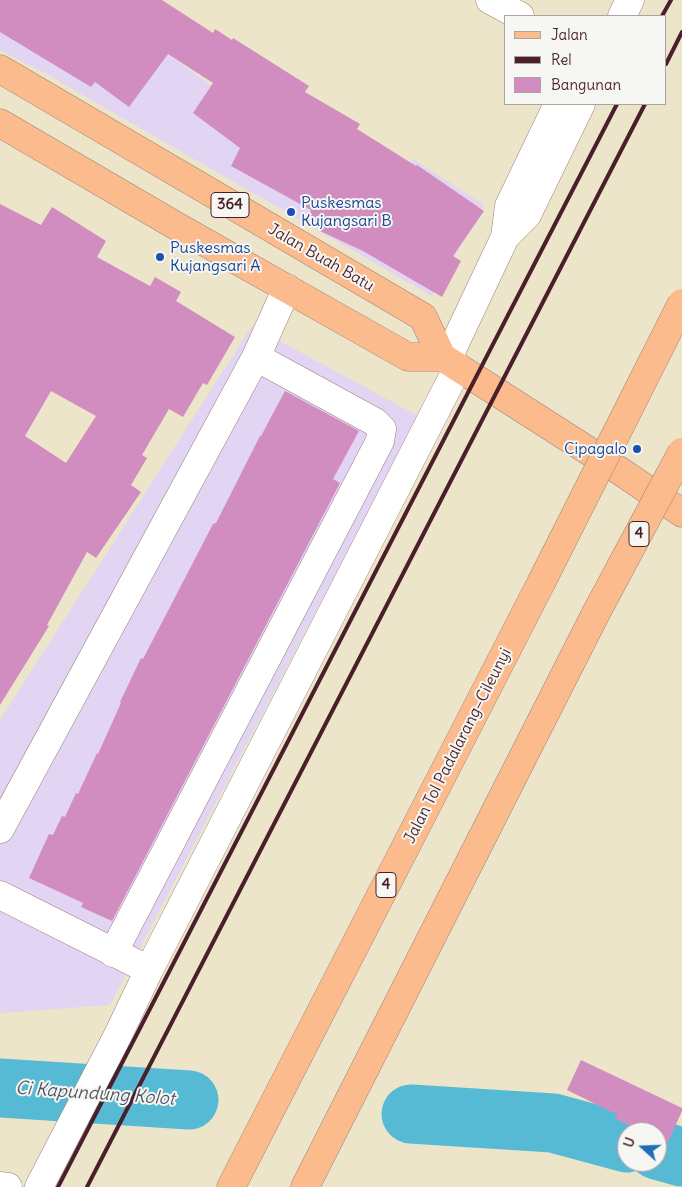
<!DOCTYPE html>
<meta charset="utf-8">
<style>
body{margin:0}
#map{position:relative;width:682px;height:1187px;overflow:hidden;background:#ece5ca;font-family:Delius,sans-serif}
canvas{display:block}
.legend{position:absolute;left:504px;top:15px;width:162px;height:90px;box-sizing:border-box;background:#f6f6f2;border:1px solid #b1a0a2;margin:0;padding:6px 9px;list-style:none;font-size:15px;color:#4a1f2b}
.legend li{display:flex;align-items:center;gap:10px;height:25px}
.legend b{width:25px;border:1px solid #b1a0a2}
.north{position:absolute;left:617px;top:1122px;width:50px;height:50px;box-sizing:border-box;background:#f6f6f2;border:1px solid #b1a0a2;border-radius:50%;rotate:290deg;font-size:14px;font-weight:700;line-height:20px;text-align:center;color:#4a1f2b}
.north::after{content:'';display:block;margin:auto;width:18px;height:22px;background:#1f6fb2;clip-path:polygon(50% 0,100% 100%,50% 72%,0 100%)}
</style>
<div id="map">
<canvas width="682" height="1187"></canvas>
<ul class="legend">
<li><b style="height:6px;background:#fbbb8d"></b>Jalan</li>
<li><b style="height:6px;background:#4a1f2b"></b>Rel</li>
<li><b style="height:14px;background:#d18dbf"></b>Bangunan</li>
</ul>
<div class="north">U</div>
</div>
<script>
const ctx = document.querySelector('canvas').getContext('2d');
ctx.lineJoin = 'round';
function fillPath(path, color) {
  ctx.fillStyle = color;
  ctx.fill(path, 'evenodd');
}
function toPath(rows) {
  const path = new Path2D();
  for (const r of rows) {
    path.moveTo(r[0], r[1]);
    for (let i = 2; i < r.length; i += 2) path.lineTo(r[i], r[i + 1]);
  }
  return path;
}
function trace(path, color, width, dash) {
  ctx.strokeStyle = color;
  ctx.lineWidth = width;
  ctx.lineCap = dash ? 'butt' : 'round';
  ctx.setLineDash(dash || []);
  ctx.stroke(path);
}
function write(font, color, halo, rows, align = 'center') {
  ctx.font = font + ' Delius,sans-serif';
  ctx.lineWidth = 4;
  ctx.setLineDash([]);
  ctx.textBaseline = 'middle';
  ctx.strokeStyle = halo;
  ctx.fillStyle = color;
  for (const [text, x, y, turn = 0] of rows) {
    ctx.save();
    ctx.translate(x, y);
    ctx.rotate((+turn || 0) * Math.PI / 180);
    ctx.textAlign = isNaN(turn) ? turn : align;
    if (halo) ctx.strokeText(text, 0, 0);
    ctx.fillText(text, 0, 0);
    ctx.restore();
  }
}
fillPath(toPath([
 [0,0,92,0,257,118,387,203,413,159,484,205,432,296,43,72,0,50],
 [252,326,418,416,110,1005,0,1013,0,720]
]), '#e2d4f3');
trace(toPath([
 [0,1088,189,1100],
 [411,1114,553,1123,627,1143],
 [657,1150,682,1157]
]), '#57bad5', 59);
fillPath(toPath([
 [0,0,162,0,213,33,215,29,232,40,233,38,309,86,305,92,360,124,357,129,416,166,417,165,484,211,453,256,461,261,442,297,363,251,320,231,321,228,306,220,311,210,231,166,240,148,193,113,213,83,168,54,129,107,95,82,91,87,0,32],
 [0,204,41,225,52,207,106,241,97,257,150,286,155,277,181,292,176,301,235,337,207,385,203,383,183,417,169,409,142,455,147,458,131,485,141,492,96,558,87,552,47,625,49,626,0,705],
 [51,391,96,416,66,463,25,436],
 [285,391,359,431,333,479,340,483,112,921,81,907,83,903,29,878,49,834,53,835,62,816,65,817,76,793,78,794,97,753,98,754,121,703,120,702,141,658,143,659,213,524,216,523,260,436,261,436],
 [581,1060,682,1108,682,1111,668,1142,657,1138,657,1132,644,1132,615,1119,618,1115,567,1090]
]), '#d18dbf');
const minor = toPath([
 [490,0,520,16],
 [622,16,630,0],
 [505,237,527,215,581,104],
 [447,360,505,237,509,206,558,104],
 [0,829,256,357],
 [0,895,149,970],
 [113,953,380,441,382,429,375,422,256,357,287,288],
 [0,1186,8,1187],
 [39,1187,118,1035,149,970,458,367]
]);
const major = toPath([
 [0,69,423,317,442,357],
 [0,123,178,227,408,357,442,357,620,471,682,513]
]);
const highway = toPath([
 [231,1187,541,583],
 [305,1187,595,615]
]);
trace(minor, '#9b827a', 29);
trace(major, '#9b827a', 29);
trace(highway, '#9b827a', 29);
trace(minor, '#fff', 28);
trace(major, '#fbbb8d', 28);
trace(highway, '#fbbb8d', 28);
trace(toPath([
 [662,16,671,0],
 [666,64,682,32],
 [58,1187,617,104],
 [87,1187,645,104]
]), '#4a1f2b', 4);
const highwayBridge = toPath([
 [541,583,682,303],
 [595,615,682,452]
]);
trace(highwayBridge, '#9b827a', 29, []);
trace(highwayBridge, '#fbbb8d', 28);
for (const [x, y, r, color] of [
 [291,212,5,"#1a4fb4"],
 [160,257,5,"#1a4fb4"],
 [637,449,5,"#1a4fb4"]
]) {
  const dot = new Path2D();
  dot.arc(x, y, r, 0, 2 * Math.PI);
  ctx.fillStyle = color;
  ctx.fill(dot);
  trace(dot, '#f6f6f2', 2);
}
for (const [x, y, w] of [
 [230,205,38],
 [639,534,20],
 [386,885,20]
]) {
  const box = new Path2D();
  box.roundRect(x - w / 2, y - 12.5, w, 25, 4);
  ctx.fillStyle = '#f6f6f2';
  ctx.fill(box);
  trace(box, '#4a1f2b', 1);
}
write('bold 15px', '#4a1f2b', null, [
 ["364",230,205],
 ["4",639,534],
 ["4",386,885]
]);
write('16px', '#164399', '#f6f6f2', [
 ["Puskesmas",301,203],
 ["Kujangsari B",301,221],
 ["Puskesmas",170,248],
 ["Kujangsari A",170,266],
 ["Cipagalo",627,449,"right"]
], 'left');
write('16px', '#4a1f2b', '#f6f6f2', [
 ["Jalan Buah Batu",321,258,30],
 ["Jalan Tol Padalarang–Cileunyi",458,746,-63]
]);
write('italic 18px', '#4f5566', '#f6f6f2', [
 ["Ci Kapundung Kolot",95,1094,4]
]);
</script>
